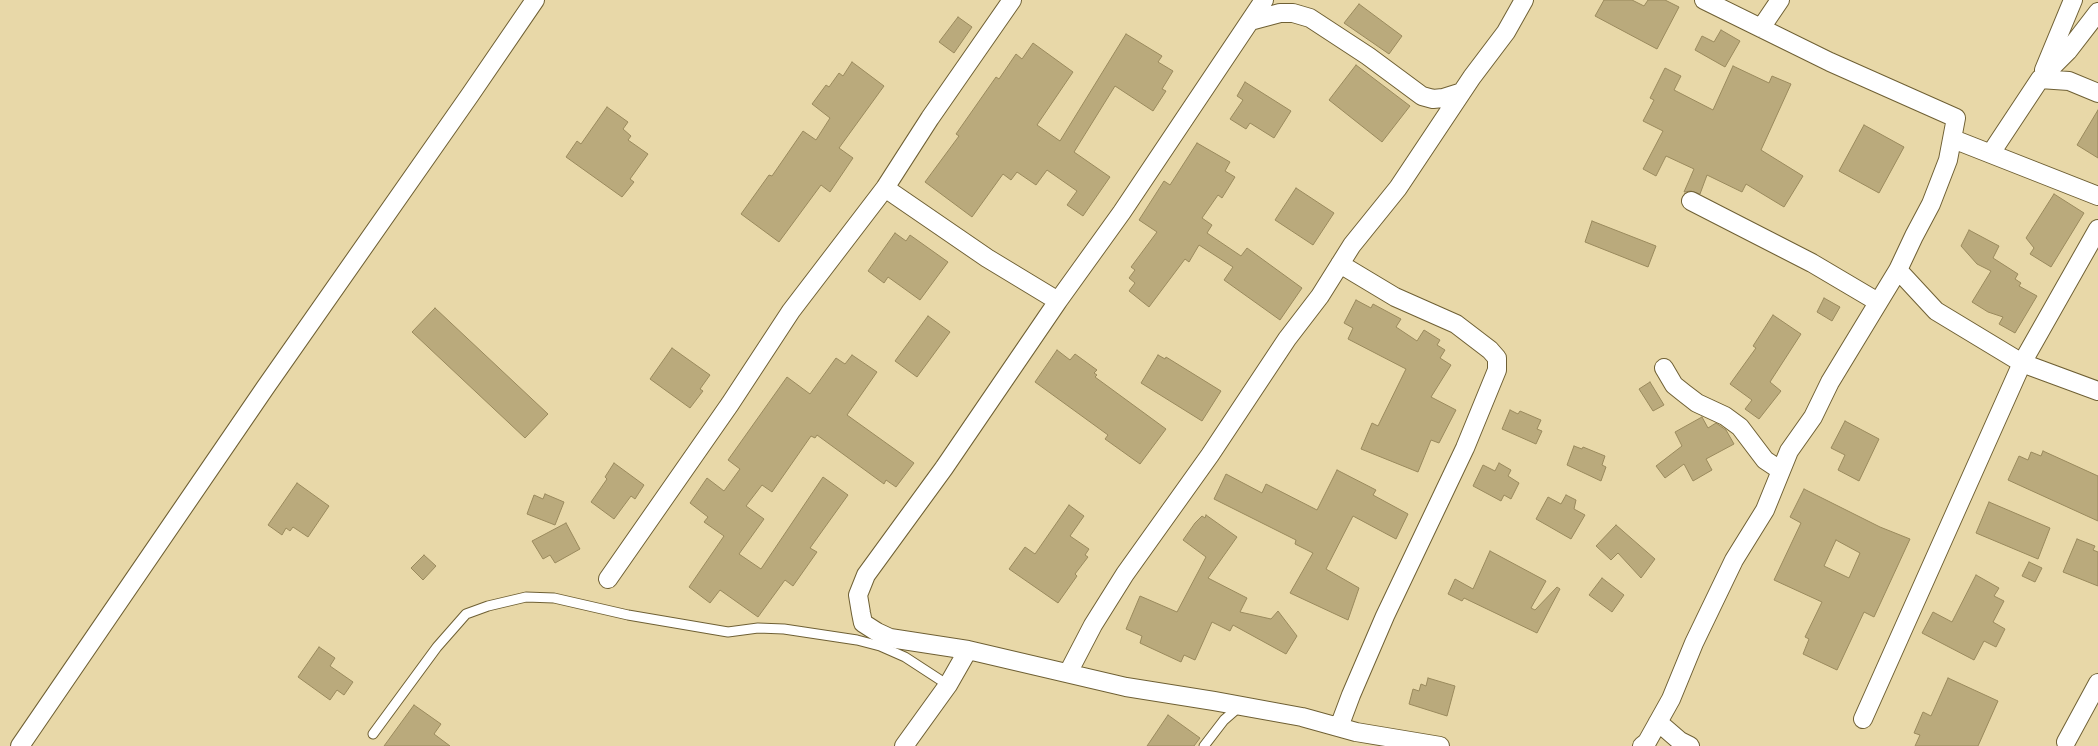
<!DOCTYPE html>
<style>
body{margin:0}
canvas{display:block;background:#e8d8a8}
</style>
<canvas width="2098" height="746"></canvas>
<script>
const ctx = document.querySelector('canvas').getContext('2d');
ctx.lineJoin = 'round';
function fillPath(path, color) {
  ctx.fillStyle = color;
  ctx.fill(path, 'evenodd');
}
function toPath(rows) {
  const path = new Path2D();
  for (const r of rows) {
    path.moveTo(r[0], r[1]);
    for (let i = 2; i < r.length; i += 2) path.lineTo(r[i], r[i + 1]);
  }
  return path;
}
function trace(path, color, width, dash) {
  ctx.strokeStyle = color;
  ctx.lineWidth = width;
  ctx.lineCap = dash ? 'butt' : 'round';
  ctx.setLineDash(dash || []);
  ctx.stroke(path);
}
const building = toPath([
 [1604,0,1632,0,1644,6,1648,0,1665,0,1679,7,1657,49,1595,16,1604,0],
 [1359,4,1402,36,1389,54,1344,23,1359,4],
 [958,17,972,27,954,53,939,42,958,17],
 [1721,30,1740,41,1725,67,1695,50,1702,36,1714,42,1721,30],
 [1126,34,1162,56,1158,62,1173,71,1162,89,1166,91,1153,111,1115,86,1074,152,1110,177,1083,216,1067,205,1077,191,1047,170,1036,185,1017,172,1011,180,1003,174,972,217,925,182,959,136,956,134,996,77,999,79,1016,54,1022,59,1033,43,1073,72,1037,125,1060,141,1126,34],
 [852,62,884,86,839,148,853,158,830,192,821,185,779,242,741,214,769,175,772,176,803,131,816,140,830,118,812,104,826,85,829,87,839,73,843,76,852,62],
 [1356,65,1410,106,1382,142,1329,100,1356,65],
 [1733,66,1769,83,1772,76,1791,84,1761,150,1803,176,1784,207,1746,184,1742,192,1707,175,1700,194,1691,191,1684,192,1694,169,1666,156,1656,176,1643,169,1663,131,1643,121,1654,100,1650,98,1665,68,1681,76,1674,90,1713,110,1733,66],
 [1245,82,1291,111,1274,138,1250,123,1246,129,1230,119,1243,100,1237,96,1245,82],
 [607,107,628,122,623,129,631,136,628,140,648,154,630,179,634,182,622,197,566,157,577,141,581,144,607,107],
 [2098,110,2098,158,2077,145,2098,110],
 [1864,125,1904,147,1879,193,1839,171,1864,125],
 [1197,143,1230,162,1225,171,1235,177,1222,198,1218,195,1202,218,1212,225,1207,233,1241,256,1247,248,1302,288,1280,320,1224,280,1233,267,1199,245,1189,262,1185,259,1149,307,1129,291,1135,283,1129,278,1135,270,1131,267,1157,232,1139,220,1164,181,1170,185,1197,143],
 [1296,188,1334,213,1313,245,1275,220,1296,188],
 [2054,194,2084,213,2051,267,2030,254,2034,248,2026,238,2054,194],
 [1592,221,1656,246,1648,267,1585,242,1592,221],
 [1969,230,1999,246,1993,258,2018,274,2015,279,2021,283,2019,286,2037,296,2015,333,1999,324,2003,317,1988,312,1972,302,1991,271,1977,264,1961,246,1969,230],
 [895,233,906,241,910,235,948,262,920,300,888,277,884,283,868,271,895,233],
 [1824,298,1840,307,1832,321,1817,312,1824,298],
 [1356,300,1371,308,1373,304,1401,319,1396,327,1417,341,1424,330,1440,340,1437,345,1445,350,1440,358,1451,365,1431,397,1456,410,1439,443,1431,440,1418,472,1361,449,1372,423,1378,426,1406,369,1348,339,1353,328,1344,323,1356,300],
 [435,308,548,414,525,438,412,332,435,308],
 [1773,315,1801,334,1770,382,1781,391,1759,419,1745,409,1752,400,1730,384,1756,348,1753,346,1773,315],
 [928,316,950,332,917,377,895,361,928,316],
 [672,348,710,375,700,389,703,391,690,408,650,379,672,348],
 [1057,350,1070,360,1075,354,1097,370,1094,373,1097,375,1095,377,1166,429,1140,464,1105,439,1108,435,1035,382,1057,350],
 [852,355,877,372,847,415,914,463,896,487,886,480,884,484,817,435,815,438,811,436,772,492,762,485,746,506,764,519,739,554,761,569,823,477,848,495,810,548,817,552,793,586,785,580,758,617,720,590,710,603,689,587,724,536,704,522,708,517,690,503,707,478,724,491,740,469,728,460,787,377,810,394,836,358,845,364,852,355],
 [1158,355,1165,359,1166,357,1221,391,1202,421,1141,383,1158,355],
 [1650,382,1664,405,1653,411,1639,389,1650,382],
 [1510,410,1518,414,1520,411,1541,420,1537,429,1542,431,1536,444,1502,429,1510,410],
 [1702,417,1708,428,1716,423,1726,430,1734,444,1706,459,1712,470,1693,481,1684,464,1665,478,1656,466,1682,446,1675,432,1702,417],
 [1845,421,1879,439,1859,481,1838,470,1845,455,1831,448,1845,421],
 [1574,446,1582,449,1583,447,1605,456,1602,465,1606,467,1601,481,1567,465,1574,446],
 [2043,451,2098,476,2098,521,2008,480,2019,456,2028,460,2031,452,2041,456,2043,451],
 [614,463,644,485,635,499,631,496,614,519,591,502,607,479,605,477,614,463],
 [1499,463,1511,470,1508,476,1519,483,1511,499,1504,495,1501,501,1473,486,1483,465,1495,471,1499,463],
 [1337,470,1376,490,1373,495,1408,514,1396,539,1353,516,1326,569,1359,588,1348,620,1290,593,1313,553,1295,544,1296,540,1214,499,1226,474,1262,493,1266,484,1317,510,1337,470],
 [297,483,329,506,308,537,293,527,290,531,286,528,282,535,268,525,297,483],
 [1804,489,1880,527,1910,539,1874,617,1864,612,1837,670,1803,654,1809,639,1805,637,1822,602,1774,580,1801,523,1790,517,1804,489],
 [1836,540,1860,553,1849,578,1824,566,1836,540],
 [545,494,564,502,555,525,527,514,534,495,543,499,545,494],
 [1566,495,1576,500,1574,509,1585,515,1571,539,1536,519,1548,497,1561,504,1566,495],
 [1989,502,2050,528,2038,559,1976,533,1989,502],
 [1069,505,1084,516,1070,536,1089,549,1085,555,1088,557,1075,574,1077,576,1058,603,1009,569,1025,547,1035,554,1069,505],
 [1206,515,1237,537,1208,578,1247,598,1240,612,1271,619,1278,611,1297,636,1286,654,1233,625,1230,631,1212,622,1195,660,1184,655,1181,662,1140,643,1142,636,1126,629,1140,596,1177,612,1206,557,1183,540,1195,523,1202,516,1205,518,1206,515],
 [566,523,580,549,555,563,550,555,543,559,532,541,566,523],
 [1616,525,1655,559,1641,578,1618,553,1611,560,1596,546,1616,525],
 [2077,539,2095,546,2093,550,2098,552,2098,586,2063,572,2077,539],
 [1490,551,1546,581,1531,608,1535,610,1557,587,1560,589,1537,633,1464,598,1462,601,1448,594,1455,579,1473,589,1490,551],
 [424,555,436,566,423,580,411,568,424,555],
 [2029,562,2042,568,2035,582,2022,576,2029,562],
 [1976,575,1999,588,1994,596,2004,601,1993,622,2005,629,1996,647,1984,641,1974,660,1922,633,1933,612,1952,622,1976,575],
 [1602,578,1624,595,1612,612,1589,595,1602,578],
 [319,647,335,658,330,666,353,682,344,695,337,690,330,700,298,677,319,647],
 [1428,678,1455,686,1447,716,1409,704,1413,689,1419,691,1421,684,1426,686,1428,678],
 [1948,678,1998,701,1978,746,1915,746,1920,735,1914,733,1923,712,1931,716,1948,678],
 [414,705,441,724,434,734,450,746,384,746,414,705],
 [1168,715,1200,738,1194,746,1147,746,1168,715]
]);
fillPath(building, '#baaa7c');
trace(building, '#9a8a5d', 1);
const lane = toPath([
 [373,734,437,647,466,614,488,606,526,597,554,598,628,615,728,632,758,628,784,629,857,640,880,646,905,657,948,685],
 [1204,746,1224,720,1240,706]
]);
const street = toPath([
 [1264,0,1122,212,1058,301,944,468,866,575,858,595,861,613,863,623,877,632,890,638,968,650,1126,687,1214,701,1302,717,1356,732,1440,746],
 [1250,21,1280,13,1293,13,1310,18,1368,56,1422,96,1433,99,1443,98,1462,92],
 [1761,28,1780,0],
 [2044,70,2073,0],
 [2040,79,2068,51,2098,12],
 [1953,139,2098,196],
 [1991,153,2040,79,2069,81,2098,93],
 [885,188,987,258,1058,301],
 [1691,201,1812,263,1878,302],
 [1898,270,1936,311,2022,363,2098,391],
 [1664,368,1674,385,1684,393,1697,403,1725,416,1740,427,1765,460,1780,470],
 [608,579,730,404,791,311,885,188,930,118,1012,0],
 [1068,673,1093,625,1125,574,1210,455,1287,339,1320,296,1352,245,1398,188,1472,77,1506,32,1524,0],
 [1863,719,2022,363,2098,229],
 [1658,722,1680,741,1690,746],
 [1339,727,1351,695,1385,616,1465,448,1497,370,1497,358,1490,350,1456,324,1395,297,1340,264],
 [2066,742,2098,683],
 [20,746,265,388,470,95,535,0],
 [904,746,948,685,968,650],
 [1642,746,1647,742,1671,699,1694,643,1734,560,1765,510,1789,451,1813,417,1830,382,1898,270,1914,236,1931,204,1948,160,1956,118,1830,62,1704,0]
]);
trace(lane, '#6f6034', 11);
trace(street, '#6f6034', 20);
trace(lane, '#fff', 9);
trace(street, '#fff', 18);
</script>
